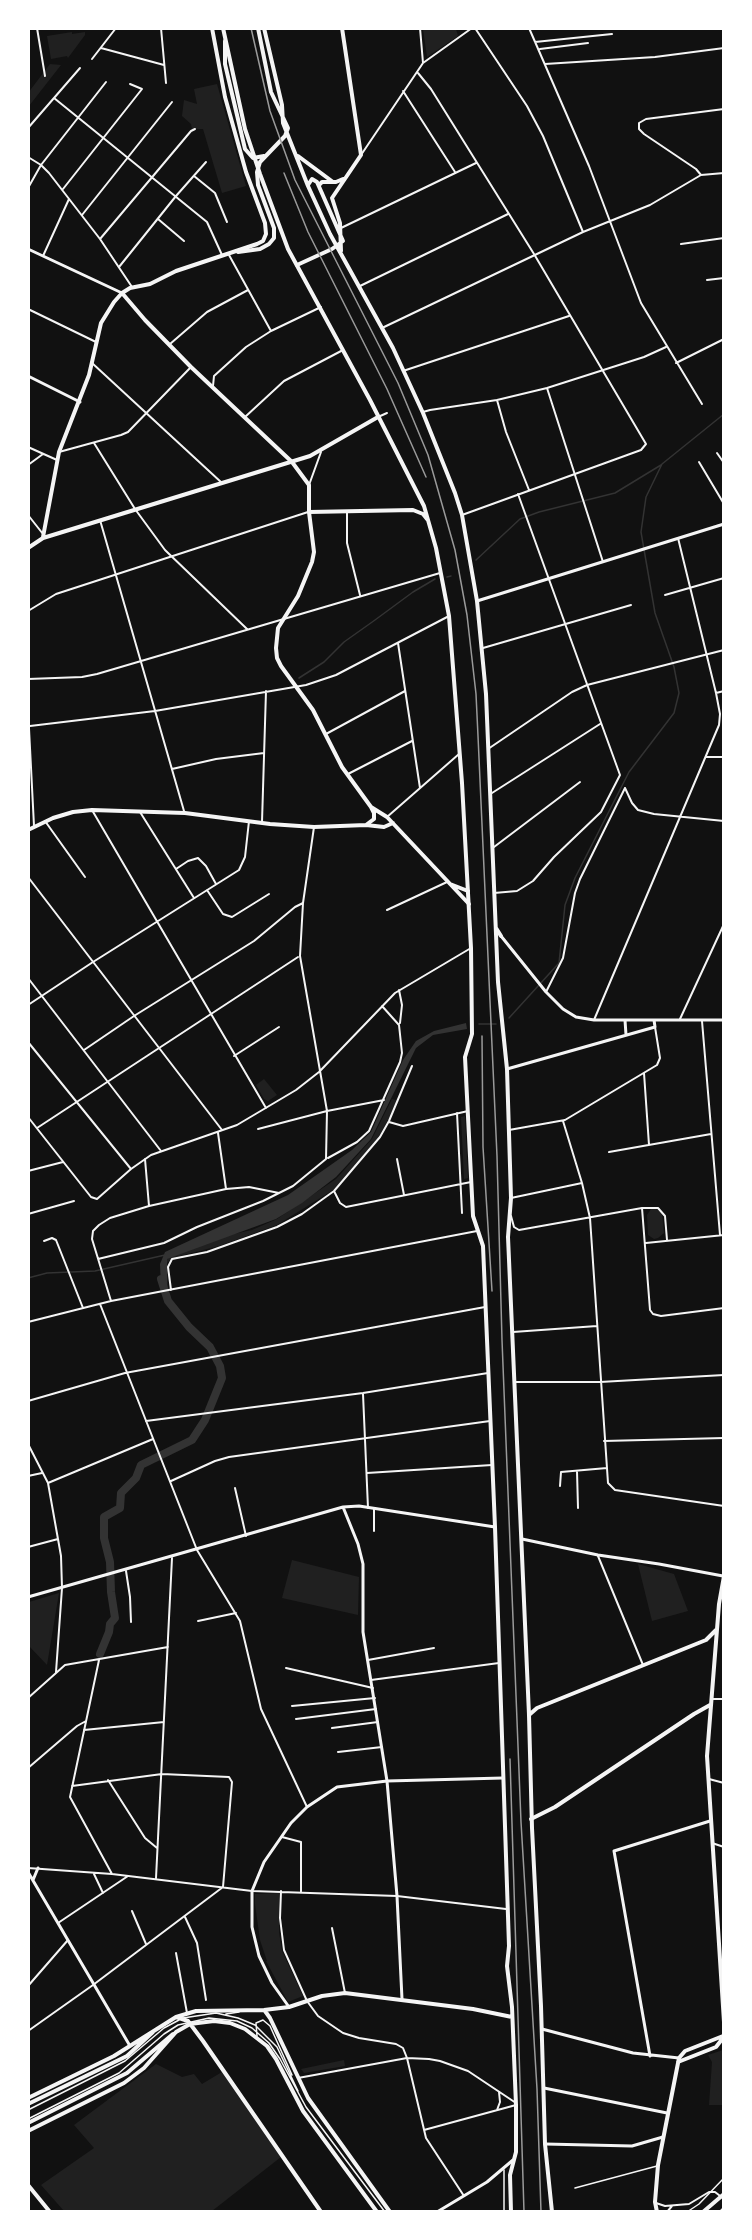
<!DOCTYPE html>
<style>
body{margin:0}
#map{position:relative;width:752px;height:2240px;overflow:hidden;background:#111;font-family:"Nunito Sans",sans-serif}
canvas{display:block}
.frame{position:absolute;inset:0;border:30px solid #fff;pointer-events:none}
</style>
<div id="map">
<canvas width="752" height="2240"></canvas>
<div class="frame"></div>
</div>
<script>
const ctx = document.querySelector('canvas').getContext('2d');
ctx.lineJoin = 'round';
function fillPath(path, color) {
  ctx.fillStyle = color;
  ctx.fill(path, 'evenodd');
}
function toPath(rows) {
  const path = new Path2D();
  for (const r of rows) {
    path.moveTo(r[0], r[1]);
    for (let i = 2; i < r.length; i += 2) path.lineTo(r[i], r[i + 1]);
  }
  return path;
}
function trace(path, color, width, dash) {
  ctx.strokeStyle = color;
  ctx.lineWidth = width;
  ctx.lineCap = dash ? 'butt' : 'round';
  ctx.setLineDash(dash || []);
  ctx.stroke(path);
}
fillPath(toPath([
 [423,29,456,29,458,36,427,57],
 [72,32,72,34,85,32,85,35,68,58,67,56,51,59,47,36],
 [50,64,61,65,29,106,28,93],
 [217,84,246,186,222,193,203,129,192,129,191,124,182,116,184,100,197,104,194,89],
 [264,1079,277,1095,268,1101,264,1099,256,1085],
 [392,1099,399,1101,376,1141,333,1190,277,1225,219,1246,172,1258,167,1263,168,1287,164,1287,163,1263,167,1256,197,1242,252,1230,277,1219,336,1179,372,1139],
 [465,1116,468,1178,464,1179,461,1117],
 [651,1209,656,1209,662,1213,664,1233,658,1238,654,1239,648,1235,647,1215],
 [292,1560,359,1577,358,1615,282,1598],
 [638,1564,674,1574,688,1611,652,1621],
 [59,1593,47,1665,29,1646,29,1602],
 [279,1893,279,1932,282,1951,303,1996,288,2002,266,1961,267,1961,260,1940,255,1904,255,1894],
 [723,2050,723,2105,709,2105,712,2062,708,2055],
 [344,2060,345,2066,304,2073,301,2069],
 [156,2064,182,2077,194,2074,202,2084,222,2072,281,2157,212,2211,64,2211,41,2185,94,2148,74,2125]
]), '#202020');
fillPath(toPath([
 [466,1023,467,1029,433,1035,416,1048,371,1139,336,1177,302,1203,276,1219,167,1259,167,1287,161,1288,160,1264,165,1252,288,1195,352,1150,371,1132,403,1060,416,1041,434,1031]
]), '#333');
trace(toPath([
 [476,560,520,519,539,512,615,493,661,465],
 [447,577,451,576],
 [299,678,324,662,344,642,375,620,413,592,435,579],
 [509,1018,559,963,565,905,575,878,629,772,674,713,679,693,674,667,655,613,641,532,646,497,662,464,724,414],
 [479,1024,496,1024],
 [28,1278,47,1273,95,1271,165,1255]
]), '#333', 1.5);
trace(toPath([
 [100,1654,109,1632,110,1624,115,1618,111,1592,110,1562,104,1538,104,1517,120,1508,121,1493,136,1478,141,1465,192,1440,205,1420,222,1378,220,1366,210,1347,189,1327,168,1301,161,1279]
]), '#333', 8);
trace(toPath([
 [226,2014,239,2012],
 [183,2018,216,2013,238,2018,255,2025,277,2047,298,2091],
 [257,2036,256,2023,263,2020,270,2026,292,2075],
 [28,2110,125,2061,164,2028,179,2020],
 [28,2119,119,2073,164,2034,178,2025,209,2018,237,2021,252,2028,269,2043,280,2059,306,2107,385,2212],
 [575,2188,657,2166],
 [504,2212,504,2170],
 [687,2212,699,2204,724,2178]
]), '#f5f5f5', 1.5);
trace(toPath([
 [37,28,45,76],
 [161,28,166,83],
 [475,28,527,106,543,136,583,232],
 [529,28,589,166,641,303,702,404],
 [535,42,612,34],
 [101,48,164,65],
 [540,49,588,43],
 [92,59,116,28],
 [423,63,472,28],
 [545,64,655,57,724,48],
 [418,73,431,89,534,254,646,444,641,450,462,515],
 [403,91,455,172],
 [54,98,207,222,222,255],
 [28,128,80,68],
 [361,155,423,63,420,28],
 [28,157,41,165,49,173,100,239,132,287],
 [701,175,696,169,644,134,639,129,639,123,646,119,724,109],
 [194,176,215,193,227,222],
 [28,188,41,165,106,82],
 [63,189,142,89,130,84],
 [82,215,172,102],
 [158,219,184,241],
 [341,228,476,163],
 [100,239,191,131,195,129],
 [681,244,724,238],
 [229,255,271,331],
 [43,256,69,199],
 [119,267,176,196,206,162],
 [707,280,724,278],
 [360,286,508,214],
 [28,309,96,342],
 [382,328,583,232,650,205,701,175,724,173],
 [170,344,207,312,248,290],
 [92,363,222,483],
 [676,363,724,339],
 [403,371,569,316],
 [213,386,214,376,246,347,271,331,321,307],
 [547,388,603,562],
 [497,400,506,432,529,490],
 [423,412,430,410,497,400,547,388,644,357,666,347],
 [245,417,284,381,343,350],
 [378,417,387,413],
 [94,443,135,509,165,550,247,629],
 [28,447,57,460],
 [59,452,121,435,128,432,191,367],
 [717,453,724,463],
 [699,462,724,504],
 [28,465,43,454],
 [309,485,321,452],
 [347,513,347,543,360,595],
 [28,515,43,534],
 [100,520,184,811],
 [665,595,724,578],
 [28,611,56,594,308,512],
 [398,643,420,788],
 [483,648,631,605],
 [28,679,82,677,97,674,440,573],
 [716,693,724,691],
 [28,709,34,826],
 [30,726,155,711,306,685,336,675,449,616],
 [326,734,405,691],
 [488,749,572,692,587,685,724,650],
 [707,757,724,757],
 [172,769,216,759,264,753],
 [348,774,412,741],
 [625,788,632,803,638,810,654,814,724,821],
 [492,793,600,724],
 [92,810,266,1108],
 [140,812,194,898],
 [387,817,459,754],
 [45,821,85,877],
 [262,822,266,691],
 [494,847,580,782],
 [176,869,188,861,198,858,206,866,216,884],
 [28,877,222,1130],
 [207,890,223,914,232,917,269,894],
 [494,893,517,891,533,881,554,857,601,812,620,775,518,494],
 [387,910,447,882],
 [28,978,161,1151],
 [399,990,402,1005,400,1023],
 [546,992,563,958,575,893,580,879,625,788],
 [28,1005,93,962,239,870,245,857,249,821],
 [680,1019,724,924],
 [594,1020,719,725,720,714,716,693,678,538],
 [702,1021,720,1235],
 [28,1042,131,1169],
 [84,1050,134,1016,254,941,295,907,303,903],
 [234,1056,279,1027],
 [644,1073,649,1145],
 [457,1113,462,1213],
 [28,1117,91,1197,97,1199,131,1169,151,1155,237,1125,296,1090,319,1072,395,993,471,948],
 [563,1121,582,1183,590,1218,608,1483,615,1490,724,1506],
 [389,1122,403,1126,468,1111],
 [37,1128,298,957],
 [258,1129,327,1111,384,1100],
 [509,1130,565,1120,657,1065,660,1058,655,1027],
 [218,1133,226,1189],
 [609,1152,711,1134],
 [328,1158,357,1142,369,1131,400,1062,402,1053,399,1025,382,1006],
 [145,1159,149,1206],
 [397,1159,404,1195],
 [28,1171,63,1162],
 [334,1191,340,1203,346,1207,471,1182],
 [511,1198,582,1183],
 [642,1208,650,1310,653,1314,661,1316,724,1308],
 [28,1214,74,1201],
 [511,1216,514,1227,519,1230,642,1208,658,1208,665,1216,667,1240],
 [44,1241,52,1238,56,1240,83,1308],
 [646,1243,724,1235],
 [98,1259,164,1243,197,1227,263,1201,293,1186,326,1159,327,1111,300,956,303,903,314,827],
 [171,1290,168,1267,172,1259,207,1252,277,1227,302,1214,334,1191,380,1137,389,1121,412,1066],
 [111,1301,92,1239,93,1231,99,1225,110,1218,149,1206,226,1189,249,1187,279,1193],
 [100,1304,197,1550,240,1621,261,1709,307,1807],
 [28,1322,111,1301,477,1231],
 [513,1332,597,1326],
 [515,1382,600,1382,724,1375],
 [363,1394,368,1508],
 [28,1401,125,1373,485,1307],
 [146,1421,363,1393,488,1373],
 [604,1441,724,1438],
 [28,1444,48,1483,61,1556,62,1588,56,1672],
 [577,1471,578,1508],
 [367,1473,492,1465],
 [28,1476,42,1473],
 [171,1481,215,1461,229,1457,490,1421],
 [48,1483,153,1439],
 [560,1486,561,1472,607,1468],
 [235,1488,246,1536],
 [374,1531,374,1509],
 [28,1547,58,1539],
 [598,1556,643,1665],
 [126,1571,130,1597,131,1622],
 [198,1621,236,1613],
 [99,1660,70,1797,112,1874],
 [368,1660,434,1648],
 [286,1668,373,1688],
 [371,1680,499,1663],
 [28,1698,65,1665,168,1647],
 [711,1699,724,1699],
 [292,1706,375,1698],
 [296,1719,376,1709],
 [332,1728,378,1722],
 [84,1730,164,1722],
 [338,1752,382,1747],
 [28,1768,77,1726,86,1721],
 [709,1779,724,1783],
 [108,1780,145,1838,157,1848],
 [282,1837,301,1842,301,1891],
 [712,1843,724,1847],
 [28,1868,112,1874,252,1891,397,1896,506,1909],
 [94,1874,103,1893],
 [156,1878,172,1558],
 [281,1891,280,1918,284,1950,307,2001,318,2016,343,2033,359,2038,396,2044,403,2048,407,2058,426,2138,464,2196],
 [132,1911,146,1944],
 [185,1917,197,1943,206,2000],
 [58,1923,128,1876],
 [332,1928,345,1993],
 [176,1953,187,2013],
 [28,1986,68,1940],
 [28,2031,93,1985,223,1887,232,1782,229,1777,162,1774,72,1786],
 [298,2078,407,2058,429,2059,440,2061,468,2071,516,2103],
 [497,2110,500,2102,499,2092],
 [424,2130,516,2105],
 [656,2203,665,2206,689,2204,709,2192,715,2192,724,2199],
 [667,2212,672,2206]
]), '#f5f5f5', 2);
trace(toPath([
 [28,249,122,293],
 [28,376,80,402],
 [477,601,724,524],
 [501,936,546,992,563,1009,576,1017,594,1020,724,1020],
 [625,1020,626,1035],
 [507,1069,655,1027,654,1020],
 [343,1507,358,1544,363,1564,363,1632,387,1781,397,1896,402,1999],
 [522,1539,598,1555,659,1564,723,1576],
 [28,1597,343,1507,359,1506,495,1527],
 [28,1872,130,2046],
 [33,1880,38,1868],
 [289,2007,272,1983,259,1956,252,1927,252,1891,264,1862,291,1823,307,1807,337,1787,387,1781,503,1778],
 [542,2029,633,2053,679,2058],
 [650,2056,614,1851,710,1821],
 [544,2088,667,2113],
 [545,2144,632,2146,663,2137],
 [437,2212,487,2182,513,2160]
]), '#f5f5f5', 3);
trace(toPath([
 [264,28,282,105,283,123,308,186,330,234,393,348,423,413,455,493,462,515,477,601,486,694,498,982,507,1069,511,1198,508,1237,529,1715],
 [225,41,225,64,245,149,253,158,264,156],
 [298,156,333,182],
 [319,185,322,182,336,182,343,179],
 [341,251,340,223,332,198,361,155,342,28],
 [238,252,260,249,269,244,274,238,274,228,258,185,257,172,260,162,285,136,288,128,271,92,258,28],
 [297,265,332,249,343,241,317,182,312,179,308,185],
 [309,512,314,552,312,562,298,596,278,628,276,648,277,658,281,666,313,710,342,767,371,807,387,817,469,904],
 [43,537,59,452,89,375,101,323,114,302,122,293],
 [28,548,43,538,310,456,378,417],
 [366,825,374,819,374,813,371,807],
 [28,830,53,818,73,812,92,810,185,813,270,824,314,827,366,825,384,827,393,823],
 [450,884,468,891],
 [496,928,501,936],
 [724,1576,719,1604,707,1756,724,2022],
 [529,1715,537,1708,706,1640,716,1630],
 [531,1819,555,1807,694,1714,710,1705],
 [678,2062,716,2047,723,2038],
 [657,2212,655,2202,658,2165,679,2058,685,2051,723,2036]
]), '#f5f5f5', 4);
trace(toPath([
 [212,28,225,97,246,172,265,223,266,234,263,241,257,244,176,271,150,284,130,288,122,293,145,320,191,367,292,462,309,485,309,512,413,510,423,514,427,519],
 [223,28,245,129,260,174,288,249,370,400,424,506,436,548,449,616,462,783,471,948,472,1034,465,1057,473,1216,483,1246,495,1527,509,1946,507,1966,512,2007,516,2105,516,2152,510,2175,511,2212],
 [529,1715,532,1828,541,2006,545,2144,552,2212],
 [265,2011,270,2018,308,2098,390,2212],
 [176,2017,188,2021,203,2041,321,2212],
 [28,2098,114,2056,176,2017,196,2011,264,2010,289,2007,322,1996,345,1993,473,2009,512,2017],
 [28,2104,127,2056,153,2032],
 [28,2123,127,2073,173,2034],
 [28,2131,124,2083,144,2068,176,2032,190,2024,214,2021,230,2023,245,2029,267,2046,276,2059,303,2111,377,2212],
 [28,2185,50,2212],
 [703,2212,724,2194],
 [721,2212,724,2209]
]), '#f5f5f5', 4);
trace(toPath([
 [251,28,270,111,295,180,398,383,428,455,455,550,467,615,476,694,478,736,497,1156,502,1340,521,1822,537,2089,541,2212],
 [284,173,308,232,387,389,426,477],
 [482,1036,483,1147,492,1291],
 [510,1759,524,2212]
]), '#9a9a9a', 1.5);
</script>
